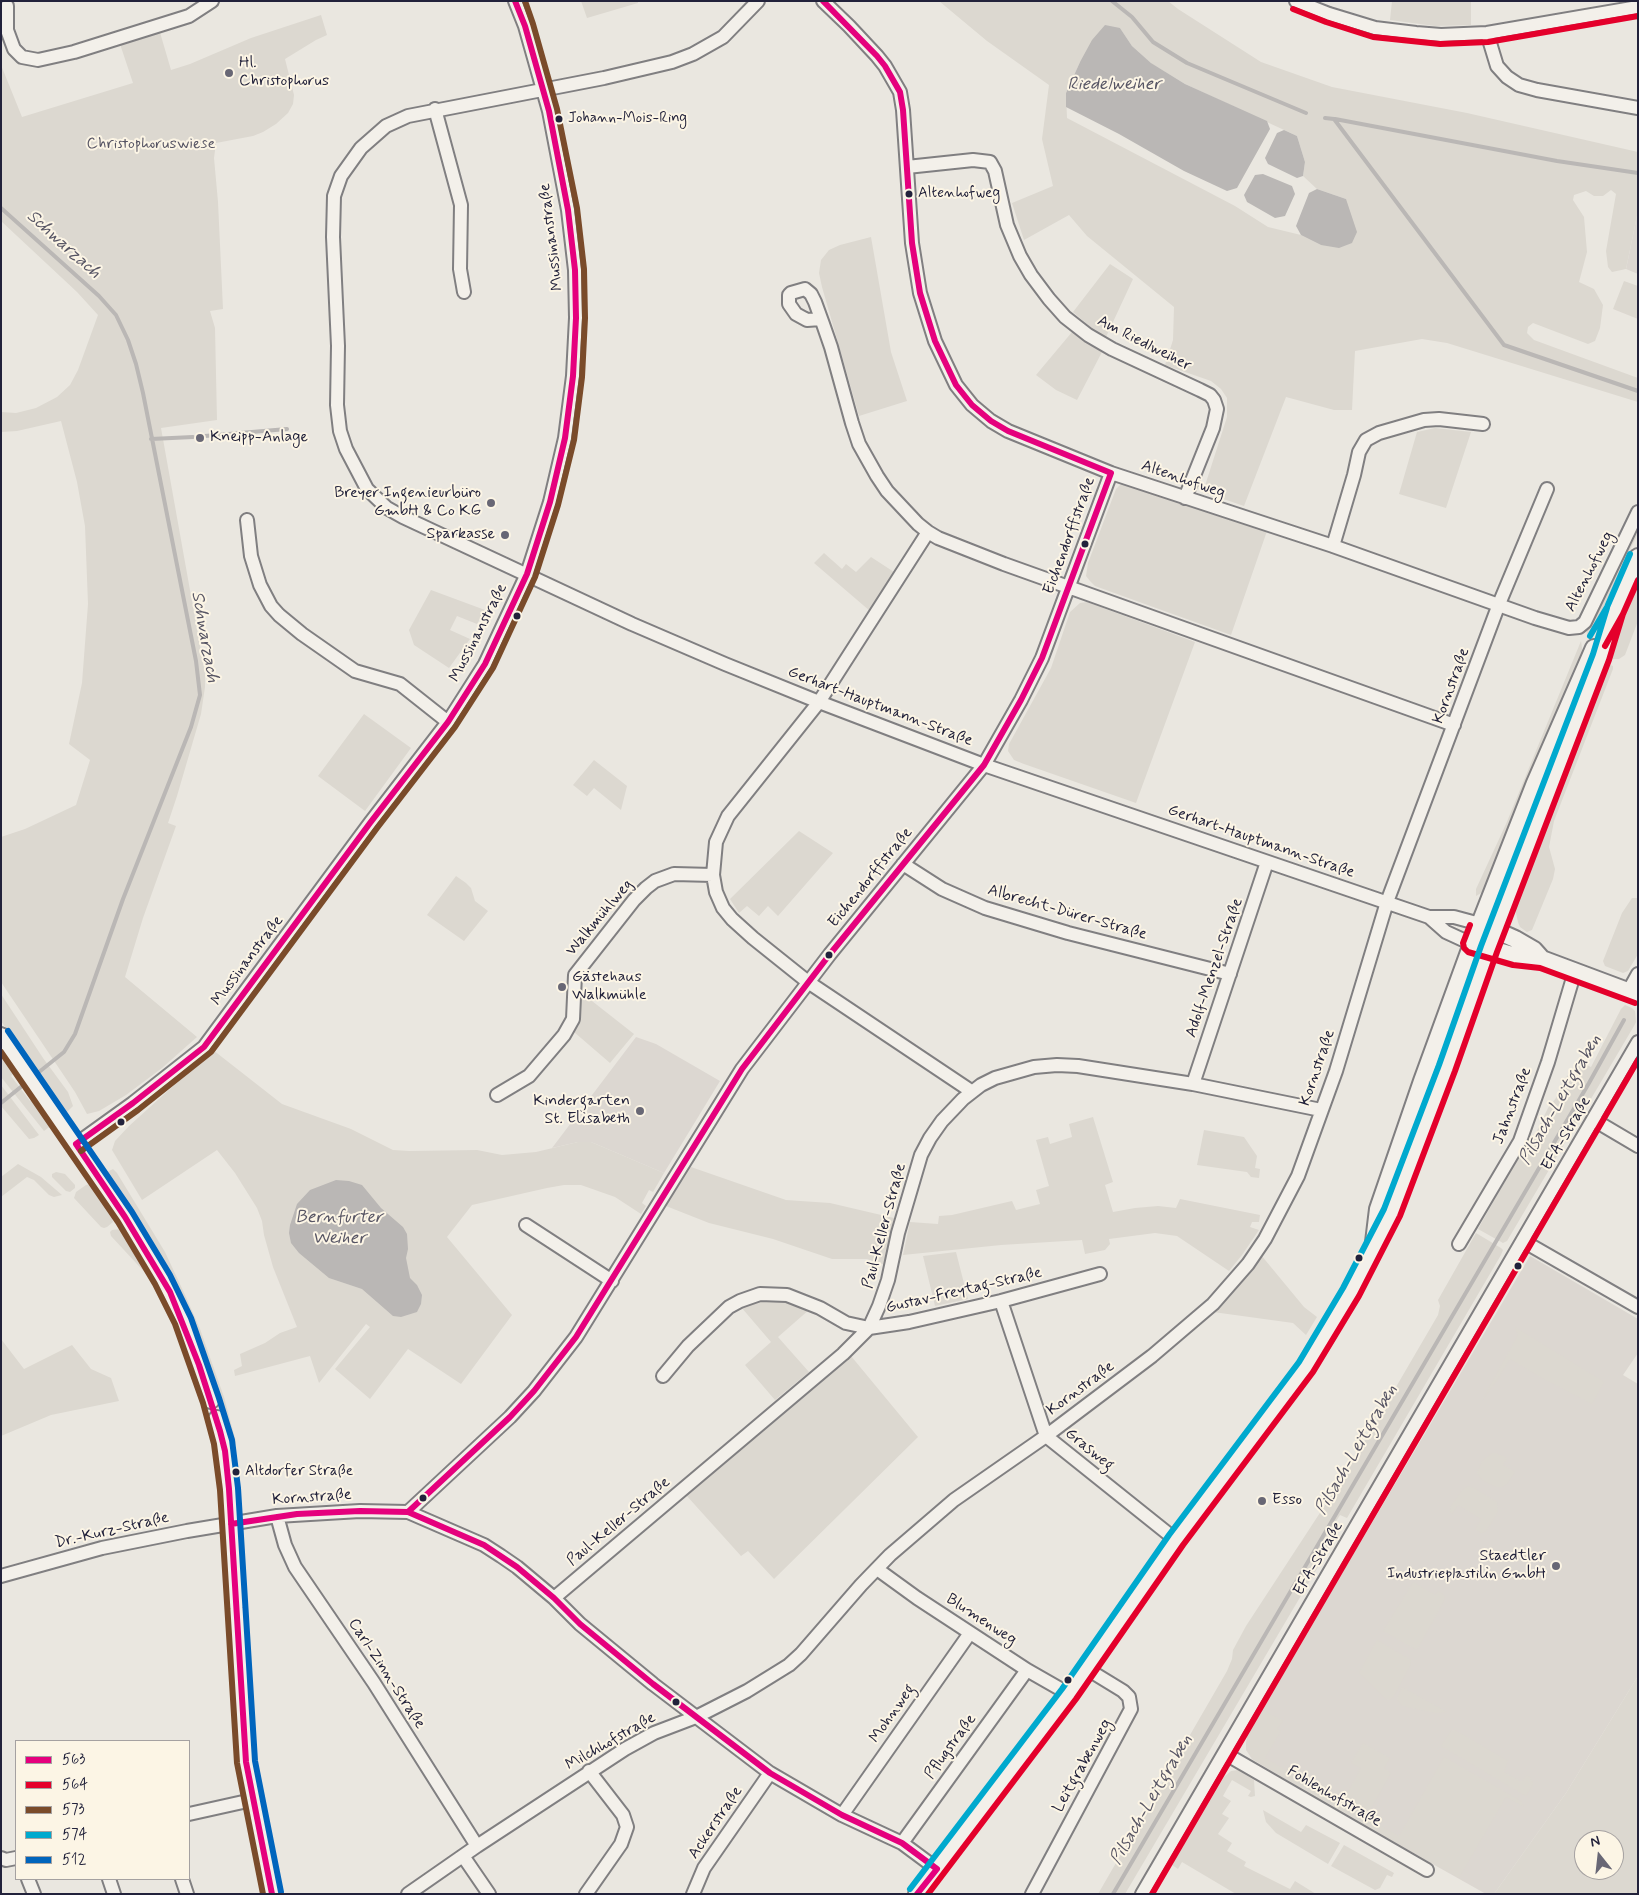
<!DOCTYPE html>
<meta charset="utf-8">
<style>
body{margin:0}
#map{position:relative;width:1639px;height:1895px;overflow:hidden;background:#eae7e0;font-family:Mynerve,sans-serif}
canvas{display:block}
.frame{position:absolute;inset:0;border:2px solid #22223b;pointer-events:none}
.legend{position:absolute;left:15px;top:1740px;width:175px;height:140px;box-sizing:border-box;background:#fcf5e5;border:1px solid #a5a1a1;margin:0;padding:6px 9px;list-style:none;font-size:15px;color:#22223b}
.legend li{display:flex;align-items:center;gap:10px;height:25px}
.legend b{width:25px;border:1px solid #a5a1a1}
.north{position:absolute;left:1574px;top:1830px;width:50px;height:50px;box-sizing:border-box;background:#fcf5e5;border:1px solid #a5a1a1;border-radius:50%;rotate:344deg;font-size:14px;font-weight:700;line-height:20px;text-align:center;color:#22223b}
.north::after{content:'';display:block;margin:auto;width:18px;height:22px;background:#686775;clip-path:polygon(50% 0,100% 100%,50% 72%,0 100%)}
</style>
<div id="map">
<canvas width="1639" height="1895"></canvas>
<div class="frame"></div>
<ul class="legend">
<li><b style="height:6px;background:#e5007d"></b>563</li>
<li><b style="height:6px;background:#e4002b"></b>564</li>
<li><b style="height:6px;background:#7a4b2a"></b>573</li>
<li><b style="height:6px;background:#00a9ce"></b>574</li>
<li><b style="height:6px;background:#0065bd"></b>512</li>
</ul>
<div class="north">N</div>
</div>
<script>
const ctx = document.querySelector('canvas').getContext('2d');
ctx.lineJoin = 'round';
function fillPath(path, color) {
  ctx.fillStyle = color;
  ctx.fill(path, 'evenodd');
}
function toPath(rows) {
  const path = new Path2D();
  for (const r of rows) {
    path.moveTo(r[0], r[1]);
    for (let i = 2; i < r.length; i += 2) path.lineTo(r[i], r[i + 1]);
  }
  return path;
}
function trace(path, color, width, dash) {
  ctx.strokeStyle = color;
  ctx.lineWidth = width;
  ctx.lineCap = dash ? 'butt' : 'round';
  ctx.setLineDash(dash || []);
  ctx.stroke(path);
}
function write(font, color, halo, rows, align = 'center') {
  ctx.font = font + ' Mynerve,sans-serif';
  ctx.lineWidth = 4;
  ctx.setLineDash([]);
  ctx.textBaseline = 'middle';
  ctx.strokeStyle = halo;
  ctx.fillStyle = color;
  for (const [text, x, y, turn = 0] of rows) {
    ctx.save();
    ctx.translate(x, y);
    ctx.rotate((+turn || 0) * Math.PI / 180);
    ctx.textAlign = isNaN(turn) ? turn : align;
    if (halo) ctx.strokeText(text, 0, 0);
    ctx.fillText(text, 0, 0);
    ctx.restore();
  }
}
fillPath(toPath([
 [1638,211,1638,274,1626,269],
 [636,1037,656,1044,720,1081,664,1173,591,1142,578,1142,552,1148],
 [1530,1256,1638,1319,1638,1353,1623,1375,1638,1384,1638,1676,1566,1793,1494,1894,1486,1894,1349,1817,1252,1759,1246,1750,1246,1743,1247,1737,1337,1582]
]), '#dcd7d1');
fillPath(toPath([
 [581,1,638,1,638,3,587,18],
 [939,1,1168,1,1178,9,1261,62,1332,87,1467,113,1638,152,1638,211,1626,269,1612,272,1608,267,1606,251,1616,194,1611,190,1603,196,1594,196,1586,191,1574,195,1573,200,1584,217,1587,252,1579,282,1594,289,1603,305,1600,328,1595,341,1588,344,1533,323,1528,327,1527,333,1534,340,1638,378,1638,402,1447,343,1422,339,1355,351,1352,410,1334,410,1286,397,1244,506,1203,492,1227,417,1227,398,1221,389,1211,381,1165,365,1173,340,1174,307,1087,236,1069,215,1024,240,1012,203,1053,186,1042,139,1049,85,987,41],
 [1120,28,1132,46,1152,64,1185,84,1297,136,1305,162,1303,176,1317,189,1346,199,1321,245,1301,235,1268,227,1235,206,1067,118,1066,93,1080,62],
 [1392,1,1471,1,1471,25,1435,26,1390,20],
 [321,15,327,35,316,40,285,59,294,95,293,104,288,113,276,124,263,132,253,136,216,143,214,158,218,202,223,309,210,311,215,328,217,420,161,428,205,674,205,687,201,714,177,796,168,823,176,826,143,918,125,977,197,1037,162,1068,126,1095,99,1111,87,1114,75,1092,1,982,1,837,25,829,76,805,90,760,69,744,82,683,88,604,85,526,77,482,61,421,17,431,1,432,1,412,16,413,36,408,57,397,70,385,78,370,98,315,77,292,1,221,1,65,22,117,133,83,119,41,159,29,171,70,190,64,251,38],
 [871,237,891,352,907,401,859,416,822,287,819,273,821,260,829,250,840,245],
 [1110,264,1133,279,1106,337,1095,331,1073,312],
 [1624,281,1638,286,1638,319,1613,309],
 [1072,332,1102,352,1077,400,1056,390,1036,375],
 [1435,428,1471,432,1446,508,1399,494,1417,432],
 [1121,484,1124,484,1267,531,1231,635,1095,586,1090,581,1086,576,1088,563,1116,489],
 [1638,520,1638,533,1588,640,1586,629],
 [824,553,842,569,846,564,856,572,871,557,894,572,870,611,814,563],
 [1638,587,1638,621,1625,655,1619,659,1613,659,1609,654,1612,645],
 [431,590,485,610,477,624,457,616,450,630,470,639,449,668,414,645,409,630],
 [1087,602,1195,642,1136,803,1024,764,1014,760,1008,751,1009,744,1051,668,1070,612,1080,603],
 [1581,641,1583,654,1483,892,1476,896,1476,889,1506,824],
 [1606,663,1613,666,1613,669,1554,821,1549,847,1555,869,1553,879,1532,930,1527,932,1520,927,1518,922,1514,904],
 [364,714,411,748,365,811,318,776],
 [594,760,627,786,621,810,594,788,587,796,573,785],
 [799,831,833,853,778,916,768,906,759,916,747,906,739,913,730,899],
 [456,876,466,883,471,888,475,901,488,911,464,941,427,915],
 [1632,898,1638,898,1638,954,1628,971,1623,973,1605,966,1603,961,1622,913],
 [578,990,634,1034,610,1063,574,1032,579,1025],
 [1,994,43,1058,68,1092,73,1106,65,1114,47,1088,49,1086,31,1061,29,1062,1,1021],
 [1625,1005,1632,1008,1635,1011,1636,1022,1634,1026,1507,1241,1503,1243,1478,1229,1504,1183,1526,1136,1534,1137,1548,1108,1556,1098,1564,1080,1574,1067,1576,1061,1591,1067,1621,1009],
 [213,1050,282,1104,351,1129,393,1150,409,1151,477,1150,502,1155,536,1152,578,1142,591,1142,664,1173,653,1192,649,1190,642,1203,646,1206,641,1214,615,1197,581,1185,564,1185,547,1188,472,1205,447,1237,512,1315,461,1384,408,1349,370,1399,335,1369,370,1327,366,1324,319,1383,310,1356,235,1376,234,1370,242,1366,240,1354,265,1343,280,1333,297,1327,273,1267,264,1235,262,1221,257,1208,235,1173,217,1150,142,1200,112,1150,115,1141,129,1126],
 [1,1054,14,1073,11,1076,30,1101,32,1099,52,1125,44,1131,1,1077],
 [1,1085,39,1135,34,1138,29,1139,1,1106],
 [1093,1117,1113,1182,1105,1185,1113,1212,1135,1208,1158,1206,1176,1208,1180,1199,1260,1215,1259,1222,1252,1222,1250,1227,1259,1230,1242,1255,1229,1271,1177,1236,1155,1233,1109,1239,1110,1244,1105,1250,1085,1254,1082,1240,1001,1245,903,1255,910,1222,938,1224,939,1216,952,1215,1012,1201,1016,1210,1040,1204,1036,1190,1049,1186,1036,1140,1048,1137,1050,1144,1072,1137,1069,1124],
 [1204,1130,1244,1137,1257,1156,1255,1168,1260,1169,1259,1178,1251,1177,1247,1172,1197,1165],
 [18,1164,41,1177,62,1195,54,1197,49,1195,34,1180,27,1177,1,1197,1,1177],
 [691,1167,786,1200,830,1203,894,1218,885,1265,867,1259,832,1259,773,1239,709,1223,666,1206],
 [113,1169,117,1173,165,1252,186,1297,200,1329,224,1397,236,1442,235,1446,230,1442,214,1382,187,1310,152,1243,107,1172],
 [56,1172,65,1174,75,1185,75,1188,70,1192,66,1191,52,1177,52,1174],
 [86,1185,90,1184,94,1186,111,1214,113,1222,107,1227,104,1228,101,1227,74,1198,76,1192],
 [121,1229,144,1263,150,1274,149,1277,111,1236,110,1232,112,1230],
 [1476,1233,1501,1248,1503,1250,1501,1255,1347,1518,1340,1515,1328,1534,1335,1538,1125,1894,1098,1894,1227,1671,1232,1659,1233,1650,1246,1626,1344,1476,1438,1315,1440,1306,1438,1300],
 [956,1252,968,1299,935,1306,923,1256],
 [1261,1255,1304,1307,1317,1317,1306,1335,1293,1323,1213,1312,1243,1280],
 [773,1299,785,1300,810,1309,778,1337,809,1372,775,1400,745,1365,771,1342,741,1307,750,1303],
 [1515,1327,1604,1382,1592,1404,1542,1378,1510,1359,1495,1383,1481,1402,1518,1335],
 [1,1339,24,1369,72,1345,91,1369,111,1378,119,1401,51,1415,1,1436],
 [851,1356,918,1437,774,1579,748,1551,741,1556,686,1495],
 [1492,1453,1496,1453,1507,1458,1503,1465,1515,1472,1507,1484,1502,1487,1496,1487,1482,1480,1477,1473,1482,1461],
 [1468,1486,1474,1488,1497,1502,1498,1511,1496,1515,1486,1531,1482,1533,1475,1530,1481,1519,1458,1505,1452,1514,1450,1512,1451,1506,1462,1490],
 [1413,1582,1435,1595,1438,1591,1444,1595,1445,1599,1417,1650,1383,1631],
 [1377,1640,1411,1660,1410,1666,1394,1696,1390,1700,1386,1699,1359,1673],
 [1638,1676,1638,1894,1494,1894,1566,1793],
 [1584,1840,1614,1840,1614,1870,1584,1870],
 [1402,1687,1447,1712,1436,1713,1402,1706,1397,1699],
 [1263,1710,1283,1721,1277,1729,1281,1731,1265,1758,1342,1802,1361,1768,1351,1763,1363,1743,1390,1758,1384,1768,1391,1773,1366,1818,1399,1836,1444,1757,1516,1798,1522,1802,1524,1807,1506,1797,1459,1878,1349,1817,1252,1759,1247,1748,1247,1737],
 [1455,1730,1508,1761,1504,1772,1522,1782,1526,1775,1530,1777,1533,1784,1526,1796,1441,1746,1451,1731],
 [1238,1770,1254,1780,1255,1796,1251,1797,1248,1796,1251,1791,1232,1780,1223,1796,1231,1801,1222,1814,1229,1818,1218,1834,1232,1843,1227,1851,1246,1862,1244,1866,1290,1889,1295,1881,1316,1894,1236,1894,1182,1862,1178,1869,1172,1865,1224,1777,1231,1771],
 [1263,1810,1301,1832,1306,1825,1340,1843,1328,1864,1276,1833,1266,1822],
 [1344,1845,1394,1873,1392,1877,1387,1875,1380,1888,1375,1890,1331,1866]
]), '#dcd8d0');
fillPath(toPath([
 [1105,25,1120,28,1132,46,1151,63,1185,84,1267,121,1270,129,1237,188,1227,191,1184,171,1119,134,1066,107,1066,93,1080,62,1092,40],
 [1284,130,1297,136,1305,162,1303,176,1297,178,1268,164,1265,158,1277,133],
 [1263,174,1292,186,1295,194,1285,216,1275,218,1247,202,1244,195,1255,175],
 [1317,189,1346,199,1357,232,1352,243,1339,248,1321,245,1301,235,1296,226,1309,193],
 [336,1180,349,1181,362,1185,381,1208,403,1227,407,1234,408,1249,406,1258,410,1278,417,1285,422,1295,421,1304,417,1312,401,1317,393,1316,362,1289,329,1278,299,1253,291,1243,289,1233,290,1225,297,1204,310,1190]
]), '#bab7b5');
trace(toPath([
 [1112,1,1132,17,1153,42,1187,63,1306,113],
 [1325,118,1334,119,1504,345,1638,391],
 [1335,119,1557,161,1638,173],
 [1,208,99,296,116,315,128,340,136,364,143,393,196,661,200,695,191,727,123,899,75,1034,64,1052,34,1076],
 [205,436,287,429],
 [151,439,193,437],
 [1,1103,27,1082],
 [1113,1894,1589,1083,1624,1020]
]), '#bab7b5', 4);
const minor = toPath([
 [758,1,723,37,693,54,672,62,604,78,408,116,386,126,361,148,341,176,334,196,333,237,338,346,337,405,340,431,346,449,367,489,387,508,403,517,632,624,725,664,819,702,984,765,1429,917,1446,932,1472,944],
 [823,1,849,26,877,56,885,66,900,92,903,110,912,243,920,293,935,341,956,385,972,405,991,421,1008,431,1111,473,1333,546,1535,618,1569,628,1579,627,1585,622,1638,512],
 [1296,1,1329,14,1375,28,1416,33,1441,35,1487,33,1638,7],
 [7,6,7,30,14,49,22,57,38,60,74,52,189,16,212,1],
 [1487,33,1497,66,1507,77,1519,85,1537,90,1638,108],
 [435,109,461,205,460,269,464,292],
 [907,167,973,160,990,162,995,171,1007,225,1020,256,1031,275,1049,299,1065,317,1088,335,1112,349,1200,390,1210,395,1214,400,1217,409,1213,428,1185,498],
 [821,319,807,320,796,314,789,304,789,295,791,293,805,289,811,294,815,302,823,324,831,347,852,423,859,444,877,476,887,491,918,524,928,532,938,538,1004,564,1454,725],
 [247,520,251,556,260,585,271,606,279,615,302,634,355,671,400,684,448,722],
 [928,532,819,702,728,816,716,842,713,875,716,892,723,908,732,919,753,938,808,982,971,1091],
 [1333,546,1354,475,1359,452,1366,440,1379,433,1424,420,1439,419,1483,424],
 [903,864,942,889,985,908,1068,933,1230,974],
 [1429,917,1454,917,1480,924],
 [1628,992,1638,974],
 [1193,1084,1267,862],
 [497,1095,529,1076,564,1035,573,1019,575,975,634,900,646,888,655,881,674,874,713,875],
 [1594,1120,1638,1146],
 [76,1144,133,1103,204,1047,370,823,448,722,485,664,527,574,550,502,565,438,573,376,576,318,575,270,568,210,549,111,525,26,515,1],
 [526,1225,612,1281],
 [1523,1241,1638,1307],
 [1459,1244,1520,1141,1548,1062,1575,971],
 [1001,1301,1046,1436,1176,1540],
 [663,1376,688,1346,729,1307,740,1301,760,1294,787,1295,820,1308,846,1323,869,1328,909,1322,1001,1301,1100,1274],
 [408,1512,510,1417,534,1391,576,1337,742,1069,830,954,984,765,1021,700,1042,658,1111,473],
 [277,1516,285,1545,295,1567,374,1683,477,1846],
 [877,1569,917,1598,1027,1670,1069,1694],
 [1,1576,102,1548,187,1531,277,1516,360,1511,408,1512,484,1545,501,1556,517,1567,554,1598,580,1624,653,1684,770,1773,842,1815,902,1843,937,1869],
 [554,1598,843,1354,869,1328,879,1306,888,1280,898,1233,921,1155,930,1138,942,1121,963,1099,981,1085,995,1078,1034,1067,1057,1065,1078,1066,1193,1084,1321,1110],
 [1224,1753,1427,1870],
 [189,1814,252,1800],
 [842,1815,970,1633],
 [902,1843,1027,1670],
 [463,1856,489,1894],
 [1,1858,6,1860,16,1858],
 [28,1879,34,1894],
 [109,1879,114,1894],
 [182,1879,187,1894],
 [408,1894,477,1846,625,1749,654,1733,696,1717,747,1691,789,1665,801,1654,861,1585,890,1555,954,1500,1046,1436,1152,1356,1213,1304,1248,1264,1265,1239,1298,1176,1336,1071,1387,902,1499,604,1547,489],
 [586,1894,621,1844,627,1827,623,1815,589,1771],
 [693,1894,704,1868,770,1773],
 [1032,1894,1131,1709,1129,1697,1123,1691,1087,1669],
 [1142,1894,1638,1042]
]);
const major = toPath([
 [1610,620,1638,557],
 [1486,926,1515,939,1534,950,1542,959],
 [1481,946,1515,956,1542,959,1638,995],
 [1,1036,125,1217,163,1280,183,1321,211,1400],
 [1374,1242,1378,1209,1422,1081,1472,944,1535,783,1594,648],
 [217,1419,226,1461,236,1603],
 [237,1613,246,1762,272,1894],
 [917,1894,1069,1694,1176,1540,1306,1367,1326,1336,1351,1292,1374,1245,1383,1231,1392,1213,1447,1068,1489,949,1601,657,1615,611]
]);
trace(minor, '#807f81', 16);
trace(major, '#807f81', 20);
trace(minor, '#f3f0ea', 12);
trace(major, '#f3f0ea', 16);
trace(toPath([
 [408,1512,510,1417,534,1391,576,1337,742,1069,830,954,984,765,1021,700,1042,658,1111,473,1008,431,991,421,972,405,956,385,935,341,920,293,912,243,903,110,900,92,885,66,877,56,823,1],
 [231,1524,297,1514,360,1511,408,1512,484,1545,517,1567,554,1598,580,1624,653,1684,770,1773,842,1815,902,1843,937,1869,917,1894],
 [272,1894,246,1762,229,1489,225,1451,220,1431,199,1365,170,1292,125,1217,76,1144,133,1103,204,1047,370,823,448,722,485,664,527,574,550,502,565,438,573,376,576,318,575,270,568,210,549,111,525,26,515,1]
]), '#e5007d', 6);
trace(toPath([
 [1293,9,1326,22,1373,37,1440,44,1488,42,1638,16],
 [1605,646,1623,614,1638,580],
 [1470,925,1463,943,1464,948,1468,952,1513,965,1540,968,1635,1003],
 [928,1894,1076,1699,1183,1545,1313,1372,1359,1296,1400,1216,1455,1071,1497,952,1609,660,1623,614],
 [1152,1894,1638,1060]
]), '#e4002b', 6);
trace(toPath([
 [1,1052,118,1222,155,1284,175,1324,203,1403,214,1444,220,1490,237,1763,263,1894],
 [81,1151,138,1110,211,1052,377,828,455,727,493,668,535,577,558,505,574,440,582,377,585,318,584,269,577,208,557,109,533,24,525,1]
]), '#7a4b2a', 6);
trace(toPath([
 [1590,636,1607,607,1630,554],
 [910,1889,1062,1689,1169,1535,1299,1362,1343,1288,1384,1209,1439,1065,1481,946,1593,654,1607,608]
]), '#00a9ce', 6);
trace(toPath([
 [8,1031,132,1212,170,1275,191,1318,219,1398,232,1440,238,1488,255,1761,281,1892]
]), '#0065bd', 6);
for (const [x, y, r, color] of [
 [229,73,5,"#686775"],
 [559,119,4.5,"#22223b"],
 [909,194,4.5,"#22223b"],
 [200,438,5,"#686775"],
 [491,503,5,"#686775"],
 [505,535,5,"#686775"],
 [1085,544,4.5,"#22223b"],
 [517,616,4.5,"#22223b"],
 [829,955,4.5,"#22223b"],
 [562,987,5,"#686775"],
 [640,1111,5,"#686775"],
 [121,1122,4.5,"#22223b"],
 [1359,1258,4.5,"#22223b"],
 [1518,1266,4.5,"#22223b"],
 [236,1472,4.5,"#22223b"],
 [423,1498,4.5,"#22223b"],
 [1262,1501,5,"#686775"],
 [1556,1566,5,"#686775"],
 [1068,1680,4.5,"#22223b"],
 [676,1702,4.5,"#22223b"]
]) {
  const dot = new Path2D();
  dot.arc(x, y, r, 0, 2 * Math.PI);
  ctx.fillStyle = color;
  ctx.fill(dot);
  trace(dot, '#fcf5e5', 2);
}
write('15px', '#22223b', '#fcf5e5', [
 ["Johann-Mois-Ring",568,119],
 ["Altenhofweg",918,194],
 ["Altdorfer Straße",245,1472]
], 'left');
write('16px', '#22223b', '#fcf5e5', [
 ["Hl.",239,64],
 ["Christophorus",239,82],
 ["Kneipp-Anlage",210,438],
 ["Breyer Ingenieurbüro",481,494,"right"],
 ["GmbH & Co KG",481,512,"right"],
 ["Sparkasse",495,535,"right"],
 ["Gästehaus",572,978],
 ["Walkmühle",572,996],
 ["Kindergarten",630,1102,"right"],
 ["St. Elisabeth",630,1120,"right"],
 ["Esso",1272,1501],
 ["Staedtler",1546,1557,"right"],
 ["Industrieplastilin GmbH",1546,1575,"right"]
], 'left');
write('16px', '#575564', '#fcf5e5', [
 ["Christophoruswiese",151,145]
]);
write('16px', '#22223b', '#fcf5e5', [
 ["Mussinanstraße",552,237,-97],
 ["Am Riedlweiher",1144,344,27],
 ["Altenhofweg",1183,480,19],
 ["Eichendorffstraße",1070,536,-70],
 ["Altenhofweg",1590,572,-63],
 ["Mussinanstraße",479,633,-63],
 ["Kornstraße",1452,686,-70],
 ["Gerhart-Hauptmann-Straße",880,707,21],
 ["Gerhart-Hauptmann-Straße",1261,842,19],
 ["Eichendorffstraße",871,878,-51],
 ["Albrecht-Dürer-Straße",1067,913,16],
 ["Walkmühlweg",600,918,-50],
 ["Mussinanstraße",248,961,-53],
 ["Adolf-Menzel-Straße",1215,968,-71],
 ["Kornstraße",1318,1068,-71],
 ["Jahnstraße",1513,1106,-69],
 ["EFA-Straße",1567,1134,-60],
 ["Paul-Keller-Straße",885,1226,-75],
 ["Gustav-Freytag-Straße",964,1291,-13],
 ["Kornstraße",1081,1389,-37],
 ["Grasweg",1089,1450,39],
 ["Kornstraße",312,1498,-4],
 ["Paul-Keller-Straße",619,1522,-40],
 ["Dr.-Kurz-Straße",112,1531,-13],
 ["EFA-Straße",1319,1559,-60],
 ["Blumenweg",981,1620,33],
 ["Carl-Zinn-Straße",386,1674,57],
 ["Mohnweg",893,1714,-55],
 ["Milchhofstraße",611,1742,-30],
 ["Pflugstraße",951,1747,-54],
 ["Leitgrabenweg",1083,1766,-61],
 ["Fohlenhofstraße",1334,1797,30],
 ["Ackerstraße",716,1823,-56]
]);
write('italic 18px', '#575564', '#fcf5e5', [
 ["Riedelweiher",1114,85],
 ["Schwarzach",63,245,42],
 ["Schwarzach",204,637,80],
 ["Pilsach-Leitgraben",1561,1100,-60],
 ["Bernfurter",339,1218],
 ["Weiher",339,1239],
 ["Pilsach-Leitgraben",1357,1450,-60],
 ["Pilsach-Leitgraben",1152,1800,-60]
]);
</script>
